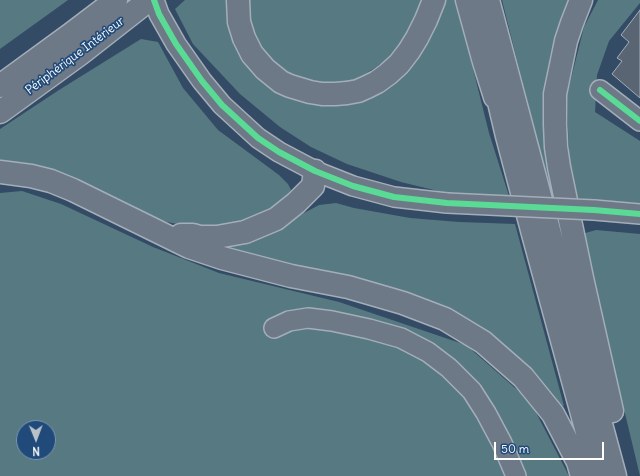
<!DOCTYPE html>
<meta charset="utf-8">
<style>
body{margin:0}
#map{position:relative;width:640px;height:476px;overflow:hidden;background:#344b65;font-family:Delius,sans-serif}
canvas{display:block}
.north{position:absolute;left:16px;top:420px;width:40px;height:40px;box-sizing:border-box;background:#1f4a7a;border:1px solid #7992af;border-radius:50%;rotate:179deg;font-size:11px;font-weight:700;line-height:16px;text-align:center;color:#fff}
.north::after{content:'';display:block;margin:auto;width:14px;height:18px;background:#b8c0c9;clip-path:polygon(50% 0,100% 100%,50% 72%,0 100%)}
.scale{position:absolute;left:494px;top:442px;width:110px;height:18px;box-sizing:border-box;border:2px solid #fff;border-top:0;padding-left:5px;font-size:12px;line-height:14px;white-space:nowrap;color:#fff;-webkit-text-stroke:3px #1f4a7a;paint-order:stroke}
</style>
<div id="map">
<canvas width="640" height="476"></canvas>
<div class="north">N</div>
<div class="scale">50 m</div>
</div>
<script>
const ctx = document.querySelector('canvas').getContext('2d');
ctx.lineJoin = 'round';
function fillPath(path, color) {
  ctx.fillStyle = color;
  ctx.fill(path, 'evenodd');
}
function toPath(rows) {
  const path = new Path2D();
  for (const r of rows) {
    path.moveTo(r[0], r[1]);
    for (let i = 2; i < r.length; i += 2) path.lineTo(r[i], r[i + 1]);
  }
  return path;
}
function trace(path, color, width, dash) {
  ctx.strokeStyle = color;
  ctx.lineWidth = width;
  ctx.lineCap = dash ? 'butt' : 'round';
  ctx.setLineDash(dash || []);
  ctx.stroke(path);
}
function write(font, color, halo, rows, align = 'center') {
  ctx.font = font + ' Delius,sans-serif';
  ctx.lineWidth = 3.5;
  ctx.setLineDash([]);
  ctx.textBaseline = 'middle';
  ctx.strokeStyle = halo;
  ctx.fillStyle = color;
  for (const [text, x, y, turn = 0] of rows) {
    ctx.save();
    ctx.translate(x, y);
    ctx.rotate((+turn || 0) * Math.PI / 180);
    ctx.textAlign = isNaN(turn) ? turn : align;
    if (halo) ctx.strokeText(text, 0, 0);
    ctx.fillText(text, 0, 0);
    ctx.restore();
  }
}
fillPath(toPath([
 [0,0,68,0,0,49],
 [185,0,227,0,230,25,252,73,284,92,388,85,440,0,456,0,489,133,509,196,446,193,401,182,347,164,311,147,280,127,240,94,193,44,175,9],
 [247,0,426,0,414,25,390,58,350,84,323,85,275,70,257,47,246,14],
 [502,0,569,0,566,7,551,52,545,84,544,143,553,193,550,193],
 [598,0,640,0,640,3,609,41,597,75,595,112,640,141,640,204,574,198,569,164,567,95,584,27],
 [141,39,158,42,183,88,218,130,279,175,288,184,291,190,287,199,256,218,222,228,200,229,158,220,112,196,44,171,0,166,0,129,59,90],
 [22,191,61,204,153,247,219,273,339,302,466,345,530,401,569,476,0,476,0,193],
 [24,428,48,428,48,452,24,452],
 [336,203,354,208,410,218,459,222,515,224,564,406,560,405,531,370,495,338,222,248,240,244,272,230,319,205],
 [596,230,640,234,640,476,582,234]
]), '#577a82');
const building = toPath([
 [640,10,640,98,612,74,622,61,617,58,629,42,621,35,640,10]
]);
fillPath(building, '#596573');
trace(building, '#a4aeba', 1);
const minor = toPath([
 [154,0,159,14,176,44,202,81,222,105,258,138,279,152,315,171,353,186,394,197,447,203],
 [600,90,640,121],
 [594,210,640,214],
 [274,328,289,321,308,318,332,321,369,329,401,338,428,352,449,368,472,391,486,413,502,443,516,476]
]);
const highway = toPath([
 [238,0,239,22,244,38,252,54,265,69,281,82,290,86,310,92,322,94,335,94,347,93,358,91,367,87,377,82,388,74,399,64,409,51,417,38,426,20,434,0],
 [467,0,484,62,495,97],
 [488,0,563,283,615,476],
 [581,0,572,23,566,41,555,94,555,124,556,147,559,167,582,278,612,411],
 [494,81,507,136,533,234,599,476],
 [0,86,71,34,116,0],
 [0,112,80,54,149,0],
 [0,172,31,176,51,181,73,190,189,247,222,258,291,276,348,287,403,303,445,319,483,342,523,377,553,414,578,462,582,476],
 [181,235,193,235,200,237,217,237,245,232,276,219,296,203,313,186,315,171]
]);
trace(minor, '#a4aeba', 22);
trace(highway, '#a4aeba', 25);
trace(minor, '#6d7986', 19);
trace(highway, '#6d7986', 22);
const minorBridge = toPath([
 [447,203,594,210]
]);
trace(minorBridge, '#a4aeba', 22, []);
trace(minorBridge, '#6d7986', 19);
trace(toPath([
 [154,0,159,14,176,44,202,81,222,105,258,138,279,152,315,171,353,186,394,197,447,203,594,210,640,214],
 [600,90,640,121]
]), '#5adb95', 6);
write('12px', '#fff', '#1f4a7a', [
 ["Périphérique Intérieur",75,56,-37]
]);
</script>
